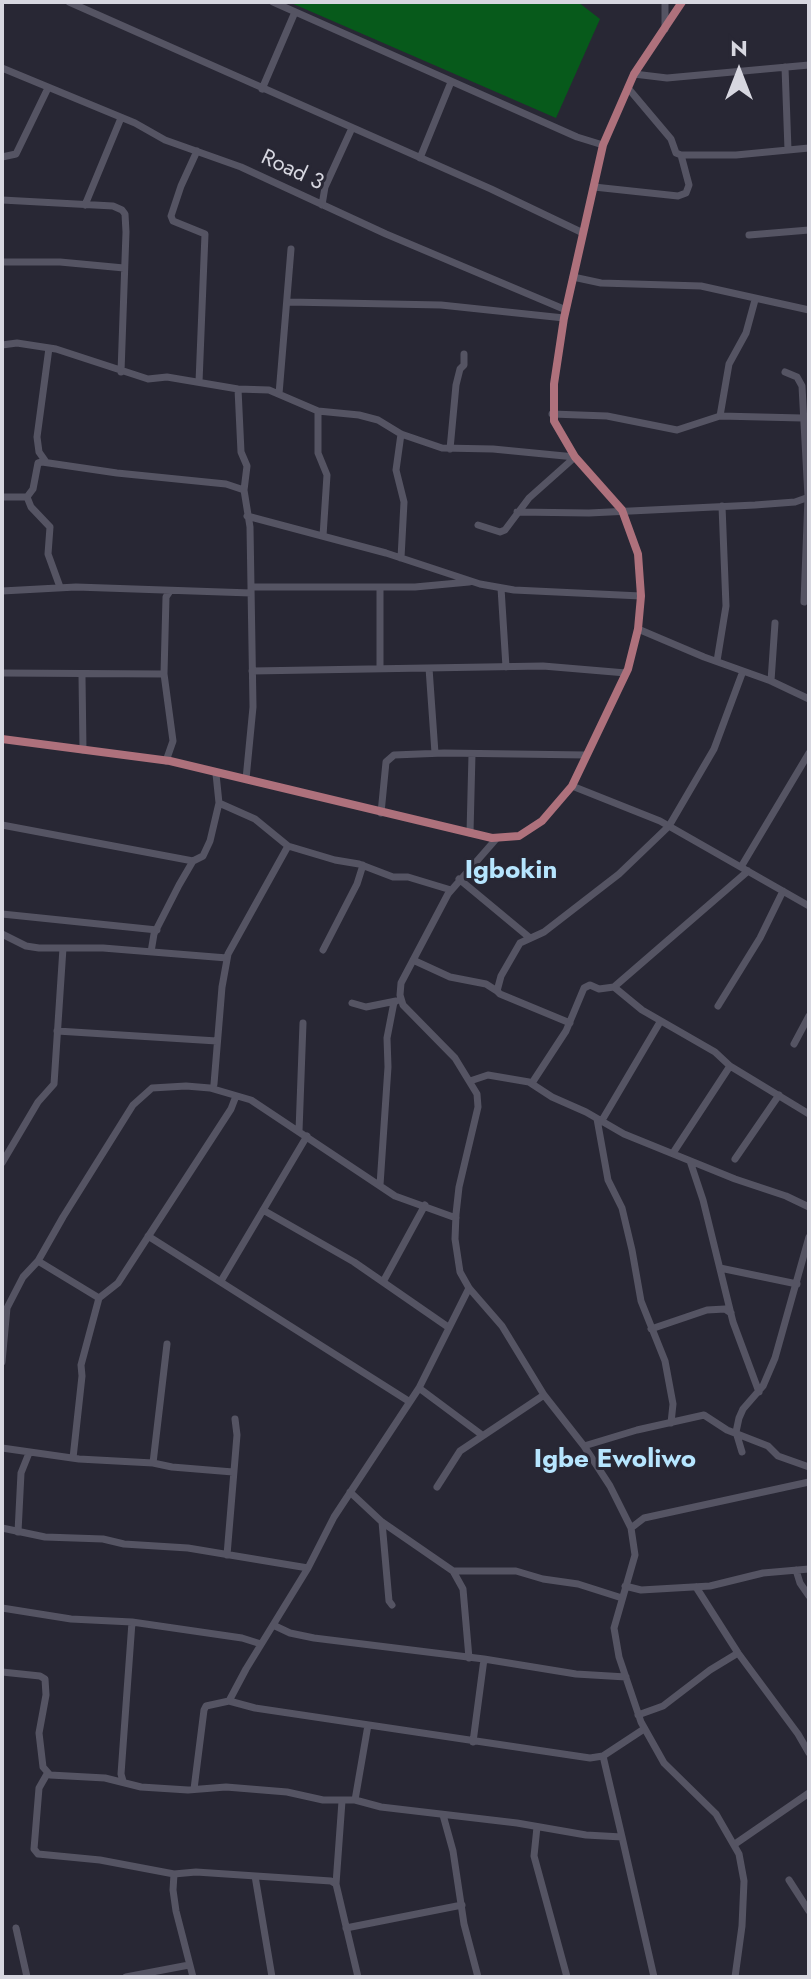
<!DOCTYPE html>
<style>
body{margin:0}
#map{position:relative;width:811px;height:1979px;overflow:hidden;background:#282734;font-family:Jost,sans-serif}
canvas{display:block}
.frame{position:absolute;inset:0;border:4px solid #d7d7e0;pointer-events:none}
.north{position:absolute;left:699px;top:32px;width:80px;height:80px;-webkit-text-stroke:6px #282734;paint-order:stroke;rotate:0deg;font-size:22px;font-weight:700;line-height:32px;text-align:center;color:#d7d7e0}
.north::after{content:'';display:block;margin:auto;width:28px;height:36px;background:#d7d7e0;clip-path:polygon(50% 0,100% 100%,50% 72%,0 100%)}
</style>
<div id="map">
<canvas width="811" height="1979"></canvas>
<div class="frame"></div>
<div class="north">N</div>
</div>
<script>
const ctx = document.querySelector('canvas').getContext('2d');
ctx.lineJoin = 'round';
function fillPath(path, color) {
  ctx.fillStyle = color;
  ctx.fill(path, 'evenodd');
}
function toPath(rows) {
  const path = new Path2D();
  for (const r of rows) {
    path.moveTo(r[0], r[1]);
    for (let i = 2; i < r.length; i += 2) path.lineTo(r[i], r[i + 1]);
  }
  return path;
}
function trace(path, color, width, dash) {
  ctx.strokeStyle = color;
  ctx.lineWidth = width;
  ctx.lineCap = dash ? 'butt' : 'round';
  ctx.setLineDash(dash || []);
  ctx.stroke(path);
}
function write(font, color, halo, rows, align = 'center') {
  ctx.font = font + ' Jost,sans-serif';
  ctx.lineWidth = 6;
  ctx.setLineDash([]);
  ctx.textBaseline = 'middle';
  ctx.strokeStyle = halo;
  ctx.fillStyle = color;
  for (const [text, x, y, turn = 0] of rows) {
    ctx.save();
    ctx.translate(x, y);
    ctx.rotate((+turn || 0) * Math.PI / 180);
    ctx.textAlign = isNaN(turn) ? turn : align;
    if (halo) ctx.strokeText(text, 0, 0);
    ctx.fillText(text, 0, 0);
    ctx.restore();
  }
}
fillPath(toPath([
 [289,2,578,2,600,19,556,118]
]), '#075a1b');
trace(toPath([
 [69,2,491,189,583,233],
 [273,2,577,137,603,145],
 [665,29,665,2],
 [785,67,788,150],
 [2,68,135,123,165,140,241,167,386,234,566,310],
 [634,74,667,78,809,65],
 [262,89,295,12],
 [197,151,181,186,171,216,173,221,205,234,199,382],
 [681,155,736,155,809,148],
 [2,157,16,154,48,88],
 [420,158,451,82],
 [594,187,678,196,686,193,689,185,681,155,676,153,671,139,628,88],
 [2,200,113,206,122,210,125,214,126,232,121,372],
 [85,205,121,118],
 [322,205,325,187,352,128],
 [749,235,809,230],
 [2,262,60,262,124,268],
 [573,277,601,283,701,286,809,310],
 [288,302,441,305,564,318],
 [2,345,17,343,56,349,148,379,167,377,238,389,269,390,318,411,359,415,378,420,401,434,442,448,493,449,575,457],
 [785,372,797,377,802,386,808,497,804,602],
 [238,389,241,452,247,466,244,490],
 [279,394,291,249],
 [318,411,318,453,327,475,323,536],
 [552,414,607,416,677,430,720,416,802,418],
 [720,416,729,364,746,333,755,300],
 [401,434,396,470,404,502,401,558],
 [450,449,456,385,460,369,464,365,464,354],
 [46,462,39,452,37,437,49,348],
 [2,497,27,497,33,489,38,463,42,462,117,473,226,484,244,490,250,527,253,707,246,779],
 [27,497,31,507,50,527,48,554,60,587],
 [517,512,589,513,755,505,795,502,809,497],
 [247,516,386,553,480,584,514,590,641,596],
 [478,525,500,532,505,530,529,498,575,457],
 [251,587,415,587,469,582],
 [501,588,506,667],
 [2,591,76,587,251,593],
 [638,629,704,657,771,681,809,699],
 [717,661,726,606,722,506],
 [429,668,435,753],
 [380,669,380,587],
 [252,671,543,666,626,673],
 [2,673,164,674],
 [82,676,83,750],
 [771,681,775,623],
 [166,761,173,741,164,674,166,597,170,591],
 [572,786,660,821,809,906],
 [219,803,255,819,288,846,335,860,359,864,393,877,408,877,451,890],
 [381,813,386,762,394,755,444,753,586,755],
 [2,825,193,861],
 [470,833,472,754],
 [497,838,448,894,401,983,400,995,403,1005,455,1058,477,1094,478,1107,459,1187,456,1214,455,1239,460,1272,469,1288,502,1326,544,1395,584,1446,610,1486,631,1528,635,1555,614,1628,619,1657,641,1722,664,1763,716,1814,739,1854,744,1881,742,1926,735,1977],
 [741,867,809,753],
 [459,879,530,938],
 [2,914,157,930],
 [2,934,26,946,39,948,103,948,227,958],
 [323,950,357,884,363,865],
 [151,952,154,934,179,885,193,861,203,856,210,841,219,803,216,774],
 [413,960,450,977,486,984,497,991],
 [614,987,748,871],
 [352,1003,366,1007,396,1001],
 [718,1006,760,938,783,891],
 [570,1023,500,994,497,991,501,976,520,943,544,932,619,874,669,826,714,749,743,671],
 [57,1031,217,1041],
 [794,1044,809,1016],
 [470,1081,488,1075,529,1082,552,1097,586,1112,624,1134,735,1179,786,1196,809,1207],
 [532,1083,566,1031,584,988,590,985,599,989,614,987,642,1010,715,1052,730,1066,809,1114],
 [214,1084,222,987,228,954,288,846],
 [597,1119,608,1180,622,1208,632,1250,641,1301,665,1361,673,1404,671,1423],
 [601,1122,660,1022],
 [299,1131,303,1023],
 [673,1153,730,1066],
 [735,1159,779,1095],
 [690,1161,703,1200,733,1322,759,1392],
 [2,1163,38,1102,54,1084,63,948],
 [380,1185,388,1067,387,1038,394,1002],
 [263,1210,354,1262,448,1327],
 [148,1236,410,1402],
 [38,1261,99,1298],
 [720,1268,797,1284],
 [221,1281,307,1136],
 [383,1282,425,1205],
 [651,1329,707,1310,725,1309,731,1313],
 [2,1362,7,1308,23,1277,38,1261,63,1217,133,1105,152,1088,186,1086,210,1088,251,1100,395,1196,456,1218],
 [419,1388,482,1435],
 [584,1446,637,1430,704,1415,727,1430,768,1446,778,1456,809,1467],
 [2,1448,79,1459,153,1463,172,1467,233,1472],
 [742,1452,736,1432,739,1418,743,1409,763,1386,775,1358,809,1237],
 [73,1458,82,1376,81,1365,99,1298,118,1283,231,1109,236,1096],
 [153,1463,167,1344],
 [437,1487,460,1451,544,1395],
 [350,1492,382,1522,453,1571,516,1571,543,1579,578,1584,622,1598],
 [382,1522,389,1601,392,1605],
 [2,1528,45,1537,103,1539,124,1544,188,1548,308,1568],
 [631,1528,644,1518,809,1482],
 [18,1532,21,1473,29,1453],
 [227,1555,237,1435,235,1419],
 [796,1570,800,1583,809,1596],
 [453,1571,463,1589,469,1658],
 [625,1586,641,1590,710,1586,763,1573,809,1569],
 [696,1587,738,1653,798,1734,809,1753],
 [2,1608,71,1619,132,1622,242,1638,261,1644],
 [273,1625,290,1633,314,1638,484,1659,576,1674,626,1677],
 [2,1672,40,1676,45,1679,46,1695,39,1733,43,1767,50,1775,105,1778,141,1787,188,1790,226,1787,287,1792,323,1800,355,1800,381,1807,517,1823,586,1835,622,1837,603,1756],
 [229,1701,246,1669,308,1568,334,1517,419,1388,469,1288],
 [638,1715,663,1706,710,1670,738,1653],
 [473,1742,484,1659],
 [47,1774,39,1788,34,1849,38,1854,100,1860,174,1874,196,1872,331,1881,336,1884,358,1977],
 [123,1781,121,1774,132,1622],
 [194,1789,204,1710,206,1706,229,1701,255,1708,590,1758,603,1756,644,1729],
 [355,1800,368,1725],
 [443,1815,453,1851,464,1924,478,1977],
 [537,1827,534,1856,567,1977],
 [622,1837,654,1977],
 [735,1844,809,1793],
 [174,1874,173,1890,176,1911,193,1977],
 [255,1876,272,1977],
 [789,1880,809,1911],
 [336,1884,342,1801],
 [16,1928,27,1977],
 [346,1928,462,1905],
 [126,1977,189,1965]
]), '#555463', 7);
trace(toPath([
 [2,739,170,761,492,838,519,836,542,821,572,786,628,669,638,629,641,596,638,554,622,510,575,457,554,421,554,384,564,318,603,145,634,74,682,2]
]), '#ae717c', 8);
write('22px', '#d7d7e0', '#282734', [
 ["Road 3",292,171,25]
]);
write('bold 26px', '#b6e5fe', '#282734', [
 ["Igbokin",511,872],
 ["Igbe Ewoliwo",615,1461]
]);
</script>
